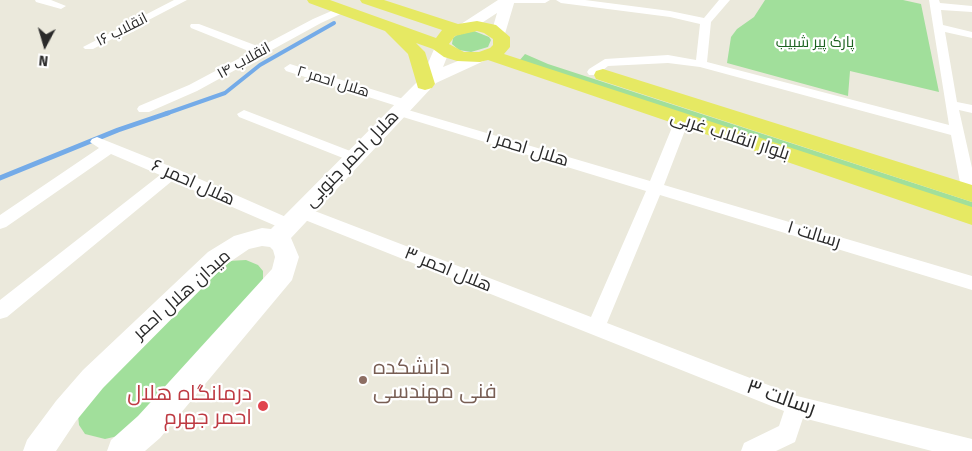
<!DOCTYPE html>
<meta charset="utf-8">
<style>
body{margin:0}
#map{position:relative;width:972px;height:451px;overflow:hidden;background:#ebe9dc;font-family:"Fira Sans",sans-serif}
canvas{display:block}
.north{position:absolute;left:20px;top:20px;width:50px;height:50px;-webkit-text-stroke:4px #fff;paint-order:stroke;rotate:186deg;font-size:14px;font-weight:700;line-height:20px;text-align:center;color:#2a2a2a}
.north::after{content:'';display:block;margin:auto;width:18px;height:22px;background:#2a2a2a;clip-path:polygon(50% 0,100% 100%,50% 72%,0 100%)}
</style>
<div id="map">
<canvas width="972" height="451"></canvas>
<div class="north">N</div>
</div>
<script>
const ctx = document.querySelector('canvas').getContext('2d');
ctx.lineJoin = 'round';
function fillPath(path, color) {
  ctx.fillStyle = color;
  ctx.fill(path, 'evenodd');
}
function toPath(rows) {
  const path = new Path2D();
  for (const r of rows) {
    path.moveTo(r[0], r[1]);
    for (let i = 2; i < r.length; i += 2) path.lineTo(r[i], r[i + 1]);
  }
  return path;
}
function trace(path, color, width, dash) {
  ctx.strokeStyle = color;
  ctx.lineWidth = width;
  ctx.lineCap = dash ? 'butt' : 'round';
  ctx.setLineDash(dash || []);
  ctx.stroke(path);
}
function write(font, color, halo, rows, align = 'center') {
  ctx.font = font + ' "Fira Sans",Cairo,sans-serif';
  ctx.lineWidth = 4.5;
  ctx.setLineDash([]);
  ctx.textBaseline = 'middle';
  ctx.strokeStyle = halo;
  ctx.fillStyle = color;
  for (const [text, x, y, turn = 0] of rows) {
    ctx.save();
    ctx.translate(x, y);
    ctx.rotate((+turn || 0) * Math.PI / 180);
    ctx.textAlign = isNaN(turn) ? turn : align;
    if (halo) ctx.strokeText(text, 0, 0);
    ctx.fillText(text, 0, 0);
    ctx.restore();
  }
}
fillPath(toPath([
 [765,0,903,0,921,4,939,92,850,71,848,96,727,63,731,37,737,29,754,17],
 [474,31,489,37,491,40,488,47,471,52,459,50,452,44,453,38,457,35],
 [525,54,548,64,972,202,972,208,519,61],
 [246,260,258,265,263,271,263,279,259,289,131,429,118,436,105,439,85,434,79,425,78,415,86,401,228,261]
]), '#a1df9b');
trace(toPath([
 [165,114,225,93,260,65,334,23]
]), '#74abe8', 4);
trace(toPath([
 [0,178,118,130,168,113]
]), '#74abe8', 5);
fillPath(toPath([
 [35,0,51,0,66,6,61,9,36,2,35,0],
 [174,0,187,0,93,49,85,49,83,47,174,0],
 [501,0,550,0,545,3,506,3,501,0],
 [556,0,585,0,670,11,704,18,719,0,730,0,711,22,707,62,949,125,929,0,939,0,940,3,972,6,972,12,941,10,943,25,972,32,972,38,945,32,957,102,972,105,972,113,959,110,972,168,972,198,965,197,962,193,951,135,700,67,668,63,608,66,597,75,589,75,587,72,589,69,605,59,668,55,696,60,700,24,670,17,561,3,556,0],
 [343,6,348,9,347,11,321,23,197,91,149,112,139,112,137,109,139,106,189,85,251,52,191,28,190,26,191,24,199,24,260,47,313,19,343,6],
 [290,64,410,101,411,104,405,108,400,107,286,71,284,68,290,64],
 [398,107,650,181,675,120,677,117,687,117,689,120,664,185,972,276,972,290,660,195,607,323,797,396,972,439,972,451,932,451,803,418,795,442,776,451,741,451,744,443,779,426,784,411,295,216,293,212,295,208,301,206,307,208,591,317,646,191,393,114,391,111,398,107],
 [244,110,358,154,360,157,358,160,353,162,348,160,239,117,237,114,244,110],
 [97,137,177,169,295,221,297,225,295,229,289,231,283,229,172,181,7,317,0,319,0,300,160,175,111,154,6,227,0,229,0,215,99,148,90,142,92,139,97,137]
]), '#fff');
fillPath(toPath([
 [498,0,515,0,504,37,494,37,491,34,497,13,471,30,461,30,458,27,461,24,498,0],
 [443,42,449,44,451,47,443,67,480,52,486,54,488,57,486,60,436,83,291,238,299,257,292,280,160,438,145,451,107,451,111,440,138,416,272,269,275,257,273,250,270,247,262,246,249,249,224,266,103,388,76,421,56,451,23,451,27,440,56,401,83,370,208,252,234,236,262,228,271,229,422,77,435,47,437,44,443,42]
]), '#fff');
fillPath(toPath([
 [307,0,330,0,436,38,442,30,362,3,360,0,384,0,458,24,477,21,496,25,510,37,510,47,504,54,972,207,972,225,488,60,480,62,457,61,444,57,433,49,416,43,425,52,435,84,432,88,425,90,418,88,408,54,385,31,309,3,307,0],
 [477,31,484,33,493,39,493,45,490,48,479,52,464,52,449,44,455,36,477,31],
 [603,69,972,185,972,202,596,79,594,75,596,71,603,69]
]), '#e6e963');
for (const [x, y, r, color] of [
 [363,380,5,"#8d6e63"],
 [263,406,6,"#e0444e"]
]) {
  const dot = new Path2D();
  dot.arc(x, y, r, 0, 2 * Math.PI);
  ctx.fillStyle = color;
  ctx.fill(dot);
  trace(dot, '#fff', 2);
}
write('15px', '#2a2a2a', '#fff', [
 ["انقلاب ۱۶",122,30,-27],
 ["انقلاب ۱۴",244,61,-29],
 ["هلال احمر ۲",333,82,17]
]);
write('15px', '#1d6321', '#fff', [
 ["پارک پیر شبیب",815,43]
]);
write('18px', '#2a2a2a', '#fff', [
 ["بلوار انقلاب غربی",730,136,18],
 ["هلال احمر ۱",527,149,17],
 ["هلال احمر جنوبی",352,159,-46],
 ["هلال احمر ۶",193,183,24],
 ["رسالت ۱",814,235,17],
 ["هلال احمر ۳",448,270,22],
 ["میدان هلال احمر",182,295,-42]
]);
write('21px', '#785e54', '#fff', [
 ["دانشکده",373,368],
 ["فنی مهندسی",373,392]
], 'left');
write('21px', '#be3a42', '#fff', [
 ["درمانگاه هلال",252,394],
 ["احمر جهرم",252,418]
], 'right');
write('21px', '#2a2a2a', '#fff', [
 ["رسالت ۳",781,398,19]
]);
</script>
